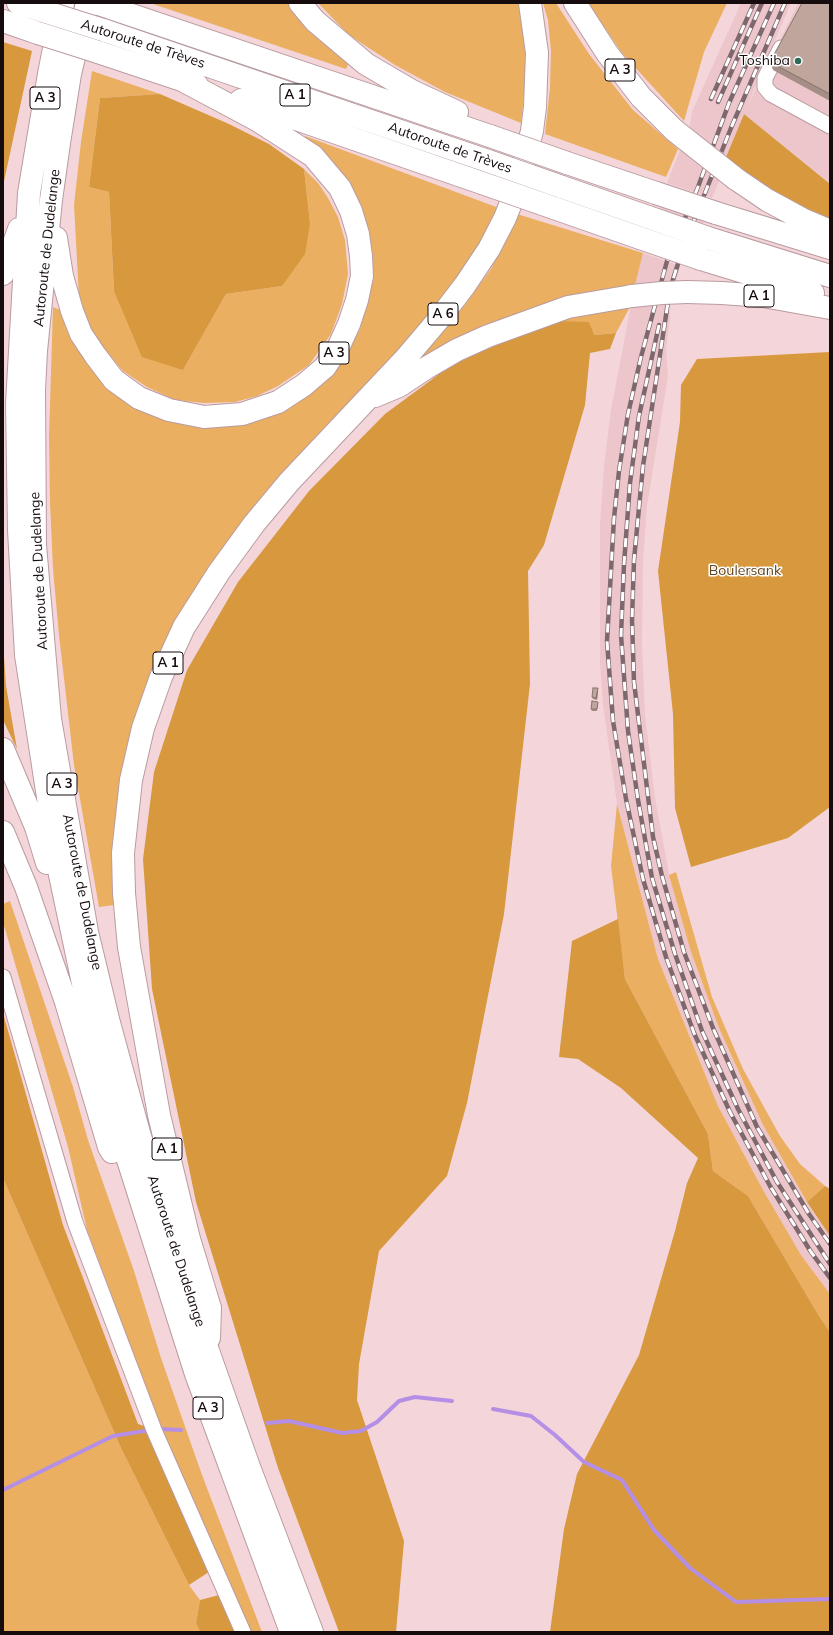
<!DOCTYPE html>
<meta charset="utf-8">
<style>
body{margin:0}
#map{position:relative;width:833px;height:1635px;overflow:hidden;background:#f4d5da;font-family:Mulish,sans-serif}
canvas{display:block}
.frame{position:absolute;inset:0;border:4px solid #160c0e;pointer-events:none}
</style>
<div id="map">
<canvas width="833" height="1635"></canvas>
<div class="frame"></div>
</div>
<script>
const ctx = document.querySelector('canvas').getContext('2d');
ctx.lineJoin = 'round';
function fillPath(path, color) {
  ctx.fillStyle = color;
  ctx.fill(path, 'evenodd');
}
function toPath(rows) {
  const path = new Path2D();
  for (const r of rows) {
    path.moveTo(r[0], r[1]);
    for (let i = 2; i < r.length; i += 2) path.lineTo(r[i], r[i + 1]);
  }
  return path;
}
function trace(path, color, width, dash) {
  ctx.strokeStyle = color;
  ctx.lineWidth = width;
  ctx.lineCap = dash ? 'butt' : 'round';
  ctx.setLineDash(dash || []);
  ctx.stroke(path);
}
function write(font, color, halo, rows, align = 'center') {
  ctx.font = font + ' Mulish,sans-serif';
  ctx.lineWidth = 3;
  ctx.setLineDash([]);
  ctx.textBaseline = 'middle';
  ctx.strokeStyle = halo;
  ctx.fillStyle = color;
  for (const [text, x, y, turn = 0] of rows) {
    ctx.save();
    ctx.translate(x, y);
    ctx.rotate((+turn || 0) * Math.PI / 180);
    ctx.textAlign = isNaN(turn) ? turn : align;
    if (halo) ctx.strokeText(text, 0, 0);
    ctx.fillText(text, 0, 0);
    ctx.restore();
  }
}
fillPath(toPath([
 [741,3,791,3,746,109,798,3,830,3,830,184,744,114,724,162,689,132,692,112],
 [682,145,720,179,712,198,667,183],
 [661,206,705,219,702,226,658,212],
 [643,253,680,266,675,285,634,289],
 [669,303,670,320,666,349,668,376,647,506,643,560,642,642,645,715,655,798,669,874,691,952,719,1028,763,1125,807,1202,830,1236,830,1294,801,1255,763,1190,718,1106,658,959,617,804,603,705,600,662,600,525,604,466,611,410,631,305]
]), '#edc6cc');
fillPath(toPath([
 [150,3,291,3,350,60,346,69],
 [318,3,519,3,525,31,526,76,521,123,445,92,395,65,349,35],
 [543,3,556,3,589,54,633,110,678,149,666,177,545,134,550,88,551,51,548,20],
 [588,3,727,3,704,52,684,121,622,53],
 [92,71,160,94,100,98,89,187,109,192,114,291,183,370,226,294,282,286,310,223,304,169,318,183,328,198,338,217,345,240,348,274,342,304,331,334,309,365,278,386,257,396,235,402,204,403,175,400,147,387,123,371,99,343,88,322,79,297,74,205,81,142],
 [305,136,499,208,477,251,448,294,189,601,115,840,114,905,99,907,74,765,59,635,53,569,50,503,49,437,53,307,60,310,68,333,88,365,110,390,243,424,349,351,360,329,368,302,371,275,304,140],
 [517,214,643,253,634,289,567,299,518,313,450,345,425,358,423,355,464,306,491,269],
 [631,305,616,333,594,335,555,321],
 [617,804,658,959,718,1106,763,1190,801,1255,830,1294,830,1332,819,1316,748,1196,713,1171,708,1134,625,979,611,866],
 [676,872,712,997,743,1069,780,1136,800,1164,825,1186,807,1202,763,1125,719,1028,691,952,669,875],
 [10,901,73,1087,88,1140,134,1271,161,1358,202,1475,262,1632,246,1632,165,1438,87,1230,68,1147,3,922,3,904],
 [3,1178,121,1448,189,1585,200,1600,196,1623,200,1632,3,1632]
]), '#eaaf60');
fillPath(toPath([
 [3,42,32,51,3,186],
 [160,94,229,124,269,144,304,169,310,223,305,254,282,286,226,294,183,370,142,357,114,291,109,192,89,187,100,98],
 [744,114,830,184,830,219,797,207,724,162],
 [555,321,589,322,594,335,616,333,610,349,590,353,585,405,544,545,528,571,530,684,504,914,467,1103,447,1176,379,1251,359,1364,357,1400,404,1541,396,1632,339,1632,278,1468,196,1202,152,989,143,859,154,772,187,670,238,582,309,491,385,414,446,369,477,352],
 [830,352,830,807,788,838,691,867,675,808,673,714,658,571,680,422,681,385,697,359],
 [3,642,6,686,17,749,3,720],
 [618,919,625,979,708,1134,713,1171,748,1196,819,1316,830,1332,830,1632,550,1632,564,1529,577,1474,639,1355,675,1231,687,1183,698,1158,621,1088,578,1059,559,1057,572,941],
 [3,1013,63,1225,138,1424,147,1427,212,1570,189,1585,121,1448,3,1178],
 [825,1186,830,1189,830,1236,807,1202],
 [223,1594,238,1632,200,1632,196,1623,200,1600]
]), '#d7983e');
trace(toPath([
 [493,1409,531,1416,555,1435,584,1462,622,1480,654,1530,690,1568,736,1602,830,1599],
 [267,1423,289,1421,342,1433,361,1431,377,1422,399,1401,415,1397,452,1401],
 [160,1429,181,1430],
 [3,1490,113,1436,144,1431]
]), '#b58fe5', 4);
const street = toPath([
 [781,48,765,78,765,87,771,94,830,126],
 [3,977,75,1222,154,1430,243,1632]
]);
const highway = toPath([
 [18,3,43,11],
 [63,3,49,74,29,193,17,404,19,530,26,655,60,875,92,1026,122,1141,196,1374,291,1632],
 [87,3,70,74,59,143,51,200,36,351,34,390,35,545,50,719,87,932,109,1023,139,1133,189,1297,249,1467,312,1632],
 [96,3,490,136],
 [300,3,315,21,366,64,412,91,457,112],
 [575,3,607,53,641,97,674,130],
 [3,21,38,33],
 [103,30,488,161],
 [98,52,197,85],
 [241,100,482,183],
 [567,163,656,193],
 [736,179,767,200,802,219,830,231],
 [562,187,648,217],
 [554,208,640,238],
 [716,213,830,248],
 [56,238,62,276,72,311,81,334,95,355,114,380,139,398,169,410,204,417,242,414,278,402,304,385,325,367,339,346,349,324,357,300,362,276,361,256,358,234,351,211,340,188,313,156,257,120,182,80],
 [708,238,830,276],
 [701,259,813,293],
 [3,274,19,229],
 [687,292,722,293,763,296,830,308],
 [375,396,399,386,426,368,457,350,488,336,568,307,632,296],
 [3,749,36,827,47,863],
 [3,832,26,887,66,1002,109,1147,112,1152],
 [209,1338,210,1308,189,1239,159,1115,129,947,124,893,123,853,131,780,143,728,161,677,184,627,219,572,254,524,289,482,405,359,439,319,465,285,489,249,505,218,518,185,532,131,535,107,537,53,530,3]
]);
trace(street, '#b99ca0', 17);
trace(highway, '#b99ca0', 24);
trace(street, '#fff', 15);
trace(highway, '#fff', 22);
const rail = toPath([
 [774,3,729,103,698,187,667,261,641,357,628,414,619,471,614,518,607,641,613,721,626,799,643,879,666,957,694,1033,730,1112,770,1186,811,1252,830,1278],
 [785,3,731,128,683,248,670,289,643,466,634,560,632,620,634,682,653,837,662,876,684,952,713,1028,757,1127,809,1214,830,1244],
 [711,99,754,3],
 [718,102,762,3],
 [659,325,639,416,630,483,624,564,621,635,628,731,638,800,652,878,675,954,702,1031,738,1109,777,1182,830,1264]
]);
trace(rail, '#7d696d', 4.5);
trace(rail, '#fff', 3, [9]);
const highwayBridge = toPath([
 [43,11,103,30],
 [38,33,98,52],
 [674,130,736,179],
 [490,136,567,163],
 [488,161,562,187],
 [482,183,554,208],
 [656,193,716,213],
 [648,217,708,238],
 [640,238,701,259],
 [632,296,662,293,687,292]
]);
trace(highwayBridge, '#b99ca0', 24, []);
trace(highwayBridge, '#fff', 22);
fillPath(toPath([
 [830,4,830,101,773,70,770,62],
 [598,688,598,690,597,700,593,699,592,697],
 [598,704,597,711,592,711,591,709]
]), '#a58e86');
fillPath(toPath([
 [598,688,598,690,597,700,596,698]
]), '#86746d');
const building = toPath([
 [802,3,828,3,830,4,830,94,770,62,802,3],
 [593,688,598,688,596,698,592,697,593,688],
 [592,701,598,702,597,709,591,709,592,701]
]);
fillPath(building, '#c0a59c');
trace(building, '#86746d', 1);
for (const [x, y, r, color] of [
 [798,61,4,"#2e6c58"]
]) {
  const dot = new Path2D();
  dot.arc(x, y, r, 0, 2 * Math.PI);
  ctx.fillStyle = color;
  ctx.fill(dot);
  trace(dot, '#fff', 1.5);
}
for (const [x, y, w] of [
 [620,70,30],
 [295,95,30],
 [45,98,30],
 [759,296,30],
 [443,314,30],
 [334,353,30],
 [168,663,30],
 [62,784,30],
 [167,1149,30],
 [208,1408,30]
]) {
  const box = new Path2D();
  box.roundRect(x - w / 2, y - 11, w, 22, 3);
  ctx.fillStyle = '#fff';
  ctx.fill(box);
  trace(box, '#160c0e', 1);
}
write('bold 13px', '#160c0e', null, [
 ["A 3",620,70],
 ["A 1",295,95],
 ["A 3",45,98],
 ["A 1",759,296],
 ["A 6",443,314],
 ["A 3",334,353],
 ["A 1",168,663],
 ["A 3",62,784],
 ["A 1",167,1149],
 ["A 3",208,1408]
]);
write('14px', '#160c0e', '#fff', [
 ["Autoroute de Trèves",143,44,18],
 ["Autoroute de Trèves",450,148,19],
 ["Autoroute de Dudelange",47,248,-84],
 ["Autoroute de Dudelange",39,571,-93],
 ["Autoroute de Dudelange",82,892,79],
 ["Autoroute de Dudelange",176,1251,72]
]);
write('14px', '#160c0e', '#fff', [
 ["Toshiba",790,61]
], 'right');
write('14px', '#5f4420', '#fff', [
 ["Boulersank",745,571]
]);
</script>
